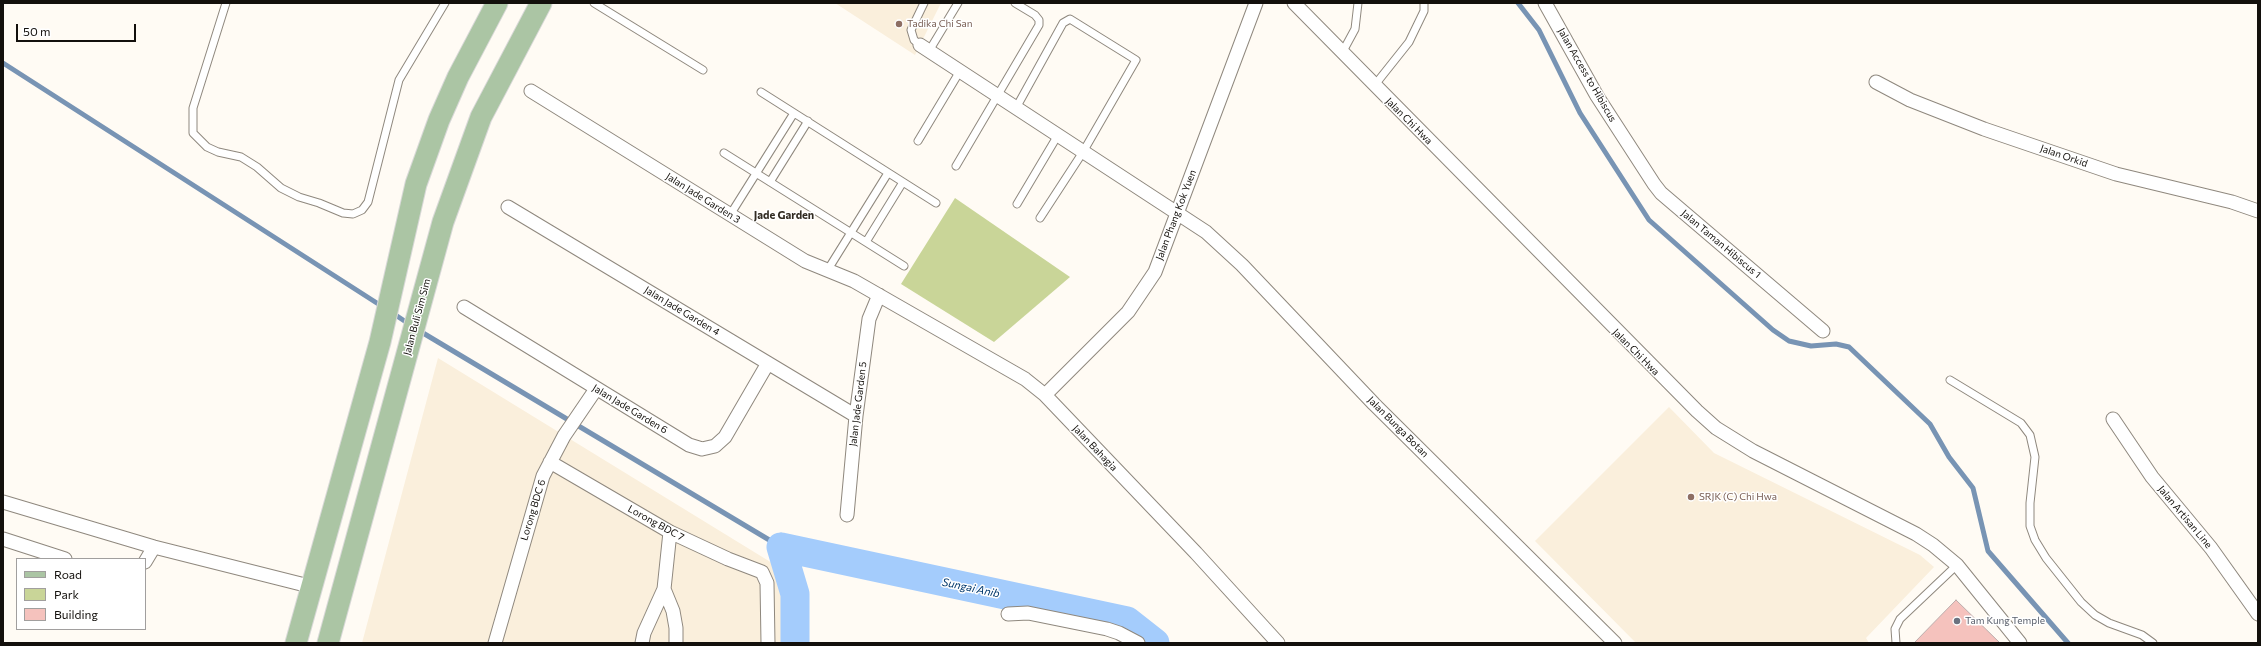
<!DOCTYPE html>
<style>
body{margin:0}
#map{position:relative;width:2261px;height:646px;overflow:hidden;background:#fffbf4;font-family:Commissioner,sans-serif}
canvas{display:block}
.frame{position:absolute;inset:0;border:4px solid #13100c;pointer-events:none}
.legend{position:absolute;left:16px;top:558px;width:130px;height:72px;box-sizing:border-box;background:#fff;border:1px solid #a19f9e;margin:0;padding:5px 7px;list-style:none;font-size:12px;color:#13100c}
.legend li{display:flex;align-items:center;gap:8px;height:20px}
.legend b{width:20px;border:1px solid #a19f9e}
.scale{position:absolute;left:16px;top:24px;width:120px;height:18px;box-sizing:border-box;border:2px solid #13100c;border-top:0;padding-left:5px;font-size:12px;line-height:14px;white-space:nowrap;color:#13100c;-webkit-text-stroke:3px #fff;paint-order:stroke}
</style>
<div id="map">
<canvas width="2261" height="646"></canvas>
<div class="frame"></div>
<ul class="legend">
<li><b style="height:5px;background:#abc5a4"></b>Road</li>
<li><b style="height:11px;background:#c9d598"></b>Park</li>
<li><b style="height:11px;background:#f5c2bd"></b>Building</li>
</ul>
<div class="scale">50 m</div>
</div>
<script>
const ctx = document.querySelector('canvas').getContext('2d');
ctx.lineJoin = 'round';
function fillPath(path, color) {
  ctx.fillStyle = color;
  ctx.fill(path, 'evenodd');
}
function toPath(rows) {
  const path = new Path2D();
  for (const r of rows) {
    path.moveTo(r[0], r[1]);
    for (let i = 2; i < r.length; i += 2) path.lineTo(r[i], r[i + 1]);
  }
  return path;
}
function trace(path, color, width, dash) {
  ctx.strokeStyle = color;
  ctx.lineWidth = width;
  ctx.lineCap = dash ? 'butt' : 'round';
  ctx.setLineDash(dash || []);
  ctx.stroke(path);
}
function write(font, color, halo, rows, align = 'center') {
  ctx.font = font + ' Commissioner,sans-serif';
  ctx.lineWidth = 3;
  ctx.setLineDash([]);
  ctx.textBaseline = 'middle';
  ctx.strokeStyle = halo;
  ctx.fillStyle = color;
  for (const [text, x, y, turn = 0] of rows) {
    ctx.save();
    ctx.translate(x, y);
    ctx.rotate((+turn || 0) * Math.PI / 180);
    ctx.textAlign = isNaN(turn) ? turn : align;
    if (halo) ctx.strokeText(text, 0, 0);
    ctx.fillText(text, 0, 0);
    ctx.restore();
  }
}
fillPath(toPath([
 [835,3,941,3,915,55],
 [438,358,777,566,788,596,787,643,362,643],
 [1669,407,1714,453,1920,555,1934,567,1866,638,1869,643,1636,643,1535,541]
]), '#faefdc');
fillPath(toPath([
 [955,198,1070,277,994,342,901,284]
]), '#c9d598');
trace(toPath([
 [1518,3,1539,30,1580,113,1649,220,1773,330,1789,341,1811,346,1836,344,1849,347,1930,424,1949,457,1973,488,1988,551,2068,643],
 [3,63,383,307],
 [391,312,409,324],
 [418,330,781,547]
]), '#7894b4', 5);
trace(toPath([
 [781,547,1127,621,1155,643],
 [781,547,795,594,795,643]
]), '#a4ccfc', 29);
const building = toPath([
 [1956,600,2000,643,1914,643,1956,600]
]);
fillPath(building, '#f5c2bd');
trace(building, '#bbacab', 1);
const service = toPath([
 [226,3,193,108,193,133,207,147,218,152,241,157,257,167,281,188,299,197,319,203,343,213,353,214,362,210,368,202,399,80,445,3],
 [594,3,703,70],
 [920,45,914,40,911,30,924,3],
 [929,51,958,3],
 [1342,53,1355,29,1358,3],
 [1374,86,1409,42,1424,11,1424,3],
 [761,92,936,203],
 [1016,108,1063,23,1070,19,1136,60,1083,152,1040,218],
 [918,141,960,71],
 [724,153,904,266],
 [956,166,1039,25,1039,20,1035,15,1015,3],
 [770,182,808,121],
 [1017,204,1058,135],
 [730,215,794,113],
 [866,242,903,182],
 [827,271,888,173],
 [1950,380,2021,423,2030,435,2035,457,2030,503,2030,526,2035,540,2046,558,2081,602,2095,615,2109,623,2142,635,2153,643],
 [1896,643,1895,629,1900,619,1957,565]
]);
const minor = toPath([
 [1294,3,1697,411,1716,428,1753,451,1916,534,1933,545,1957,565,2020,643],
 [1545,3,1597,96,1654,184,1661,193,1823,331],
 [920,45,1206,232,1242,265,1374,404,1615,643],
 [1876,82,1910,100,1984,129,2116,174,2232,202,2258,211],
 [531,91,805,261,854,281,1025,379,1045,395,1196,553,1278,643],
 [508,207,856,416],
 [464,307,689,445,702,449,715,446,725,437,768,363],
 [1045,395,1128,312,1155,272,1256,3],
 [2113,419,2152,477,2211,548,2258,614],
 [550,462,670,532,728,559,762,572,767,583,768,643],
 [3,502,154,547,313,587],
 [847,515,856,416,869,319,879,295],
 [3,539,65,559],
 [145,562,154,547],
 [664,589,673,611,676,628,676,643],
 [1008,614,1028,613,1107,629,1119,633,1138,643],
 [495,643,543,476,564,436,596,389],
 [642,643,644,633,664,589,670,532]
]);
const primary = toPath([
 [296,643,380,342,416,184,439,120,458,77,497,3],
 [328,643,443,222,481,117,541,3]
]);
trace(service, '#8f887e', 9);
trace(minor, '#8f887e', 15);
trace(primary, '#d9d9d8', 23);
trace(service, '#fff', 7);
trace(minor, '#fff', 13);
trace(primary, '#abc5a4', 21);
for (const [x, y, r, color] of [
 [899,24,4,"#8d6e63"],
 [1691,497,4,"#8d6e63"],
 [1957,621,4,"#6b7280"]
]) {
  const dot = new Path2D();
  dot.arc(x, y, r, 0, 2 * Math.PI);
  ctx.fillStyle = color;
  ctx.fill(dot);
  trace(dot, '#fff', 1.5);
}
write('10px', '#785e54', '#fff', [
 ["Tadika Chi San",907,24],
 ["SRJK (C) Chi Hwa",1699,497]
], 'left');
write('10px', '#13100c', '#fff', [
 ["Jalan Access to Hibiscus",1587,75,60],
 ["Jalan Chi Hwa",1409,121,45],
 ["Jalan Orkid",2064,156,19],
 ["Jalan Jade Garden 3",703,198,32],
 ["Jalan Phang Kok Yuen",1176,215,-69],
 ["Jalan Taman Hibiscus 1",1721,244,40],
 ["Jalan Jade Garden 4",682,311,31],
 ["Jalan Buli Sim Sim",417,317,-75],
 ["Jalan Chi Hwa",1636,352,45],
 ["Jalan Jade Garden 5",858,404,-83],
 ["Jalan Jade Garden 6",630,409,31],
 ["Jalan Bunga Botan",1398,427,45],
 ["Jalan Bahagia",1095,448,46],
 ["Lorong BDC 6",533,510,-73],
 ["Jalan Artisan Line",2185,517,50],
 ["Lorong BDC 7",656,523,29]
]);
write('10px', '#5b616d', '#fff', [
 ["Tam Kung Temple",1965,621]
], 'left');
write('bold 11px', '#322c23', '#fff', [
 ["Jade Garden",784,215]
]);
write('italic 11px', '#01376b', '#fff', [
 ["Sungai Anib",971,588,12]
]);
</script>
